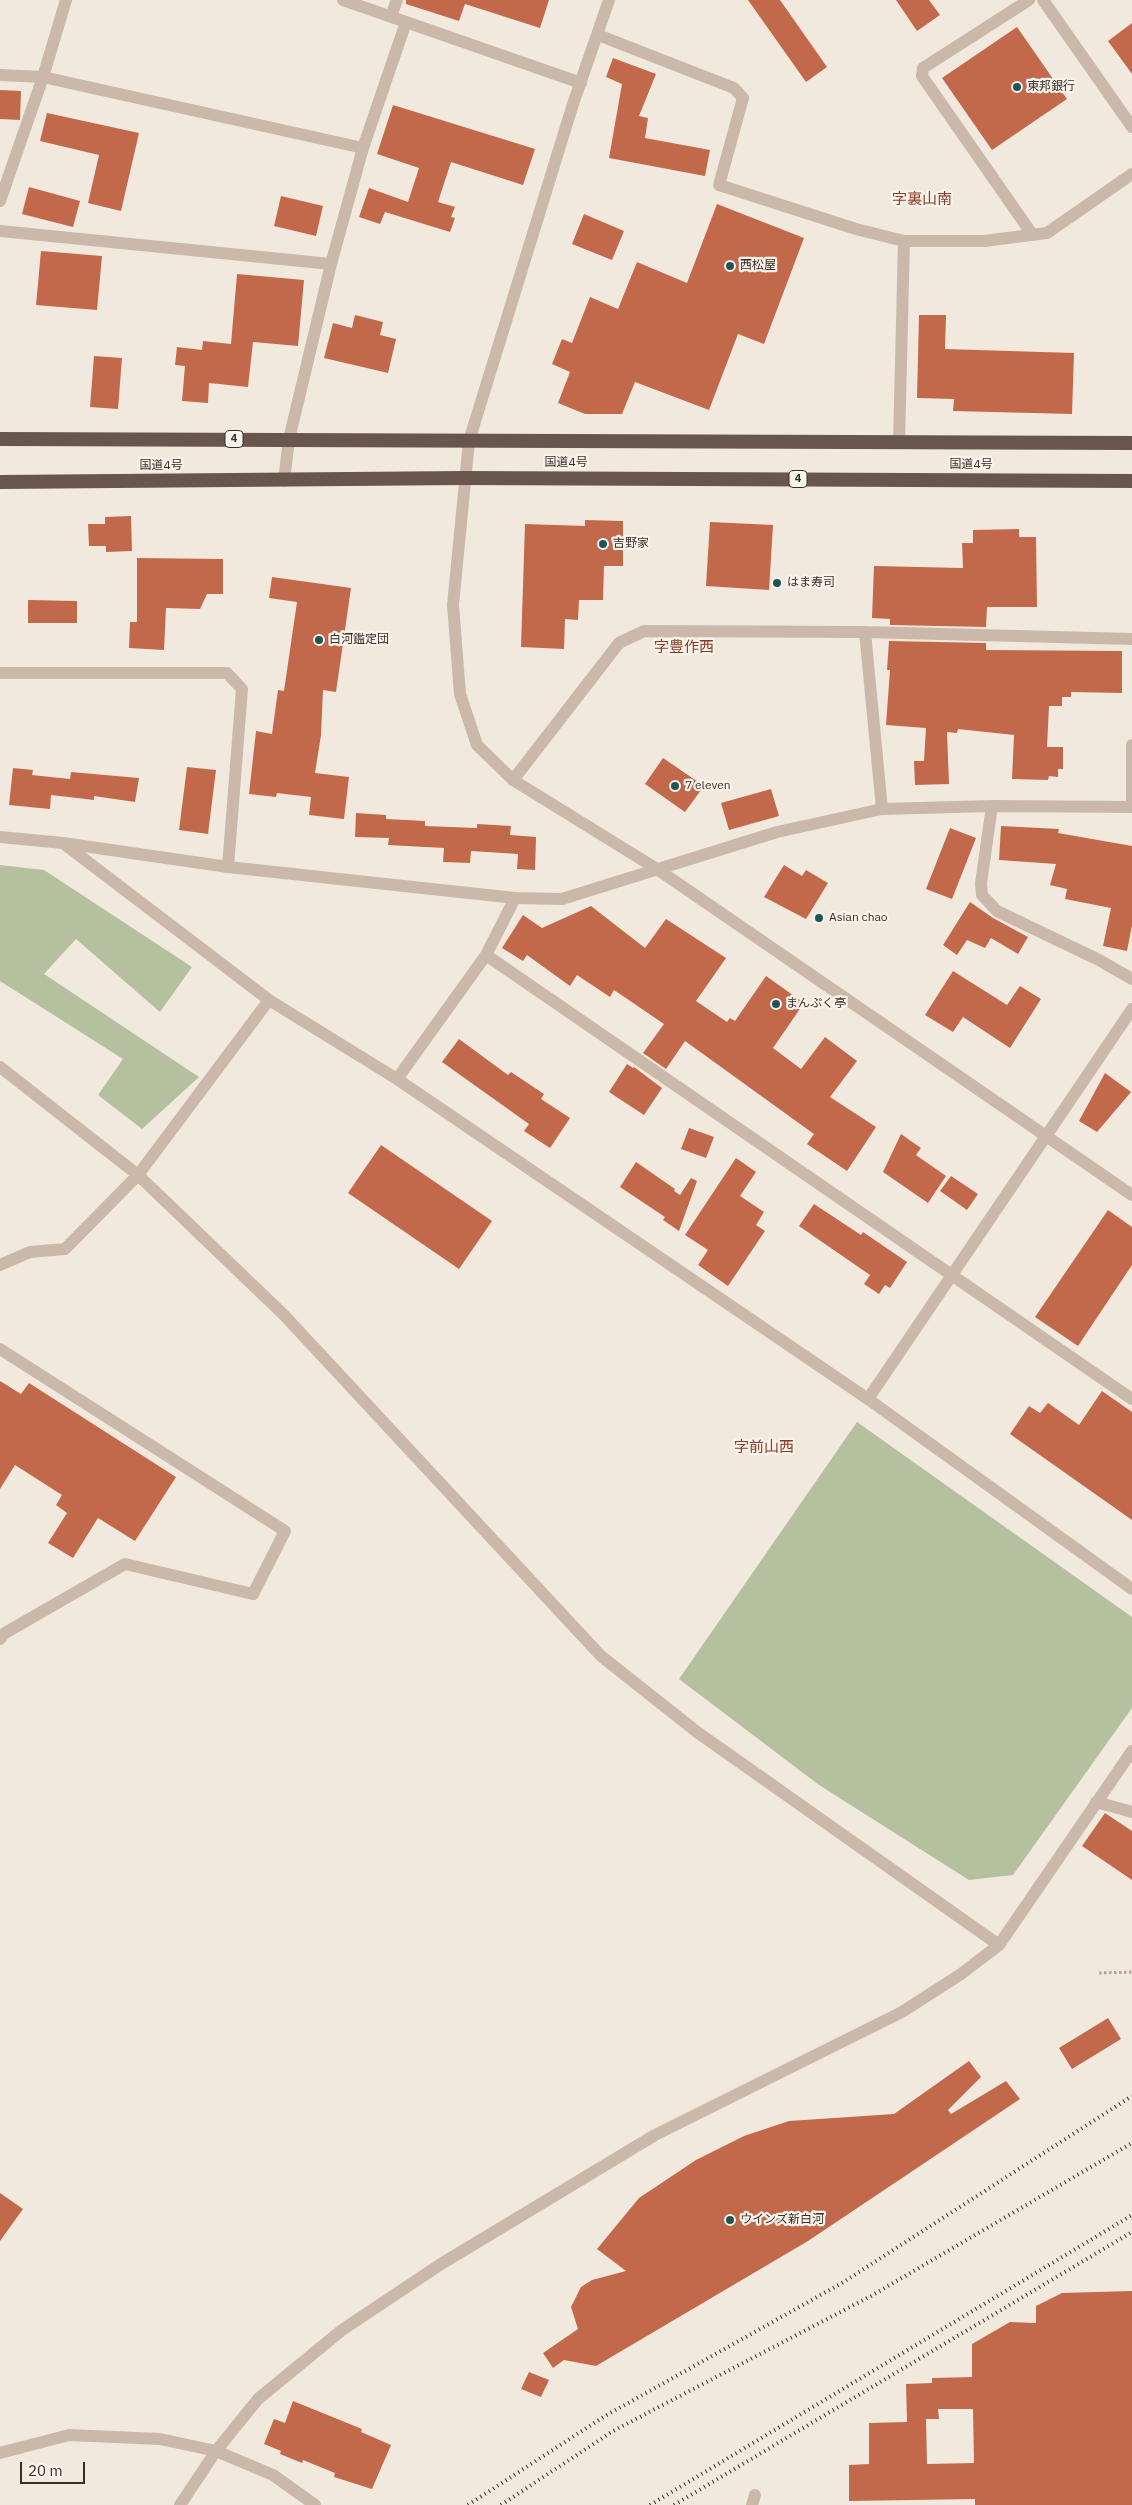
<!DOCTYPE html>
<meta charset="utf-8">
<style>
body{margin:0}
#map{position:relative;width:1132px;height:2505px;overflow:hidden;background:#f2e9de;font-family:"IBM Plex Sans",sans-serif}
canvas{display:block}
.scale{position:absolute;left:20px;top:2462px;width:65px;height:22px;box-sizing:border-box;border:2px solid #382e29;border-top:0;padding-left:6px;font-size:15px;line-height:18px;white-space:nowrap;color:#382e29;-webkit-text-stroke:4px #faf3eb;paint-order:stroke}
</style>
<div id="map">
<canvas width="1132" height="2505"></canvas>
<div class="scale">20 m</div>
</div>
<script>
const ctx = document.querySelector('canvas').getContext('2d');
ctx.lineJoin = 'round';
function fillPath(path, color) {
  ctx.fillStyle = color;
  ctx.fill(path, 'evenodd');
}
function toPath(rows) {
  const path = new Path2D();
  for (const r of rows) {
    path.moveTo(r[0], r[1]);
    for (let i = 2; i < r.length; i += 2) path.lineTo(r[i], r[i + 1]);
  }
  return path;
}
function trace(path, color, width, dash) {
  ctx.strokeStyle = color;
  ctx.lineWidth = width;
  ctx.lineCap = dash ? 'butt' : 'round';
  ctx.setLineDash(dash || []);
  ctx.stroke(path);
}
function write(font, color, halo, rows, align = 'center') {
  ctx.font = font + ' "IBM Plex Sans","Noto Sans JP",sans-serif';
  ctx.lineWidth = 4.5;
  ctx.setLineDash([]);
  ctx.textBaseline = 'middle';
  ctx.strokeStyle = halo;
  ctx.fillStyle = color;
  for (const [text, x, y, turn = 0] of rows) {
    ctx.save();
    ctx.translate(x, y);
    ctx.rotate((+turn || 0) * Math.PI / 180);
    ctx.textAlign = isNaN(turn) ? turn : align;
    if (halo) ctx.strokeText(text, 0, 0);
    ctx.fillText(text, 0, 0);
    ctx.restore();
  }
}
fillPath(toPath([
 [0,865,44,870,192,967,160,1012,76,939,44,974,199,1077,142,1129,98,1095,123,1059,0,981],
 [857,1422,1132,1617,1132,1708,1013,1875,969,1880,819,1785,679,1679]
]), '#b5c19e');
fillPath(toPath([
 [406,0,549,0,540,28,465,4,459,21,406,4],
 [748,0,780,0,827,67,806,82],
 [896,0,929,0,940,15,917,31],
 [1132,23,1132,74,1108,41],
 [1017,27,1067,99,992,150,942,78],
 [613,58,656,74,639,116,648,118,645,138,710,150,705,176,609,158,622,84,606,77],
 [0,90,21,91,20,120,0,119],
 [393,105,535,149,523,185,451,162,438,202,455,207,451,217,455,218,450,232,385,212,380,224,359,217,369,188,408,202,419,168,377,154],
 [47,113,139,133,121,211,88,203,99,155,40,141],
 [29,187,80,201,73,227,22,214],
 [281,196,323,206,316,236,274,226],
 [717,204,804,238,764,344,738,334,709,410,635,382,622,414,585,414,558,403,570,372,552,364,562,339,572,343,590,297,618,309,637,262,687,283],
 [584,214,624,231,612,260,572,244],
 [41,251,102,256,97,310,36,305],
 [237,274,304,280,298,346,253,342,248,387,209,383,208,403,182,401,185,366,175,365,177,347,202,350,203,341,231,344],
 [355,315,383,322,380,335,396,339,388,373,324,358,333,323,352,328],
 [919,315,946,315,945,349,1074,353,1072,414,953,411,954,399,917,398],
 [94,356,122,358,118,409,90,407],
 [131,516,132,551,106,552,106,546,89,546,88,524,105,524,105,517],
 [585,520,623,521,623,566,604,566,603,600,579,600,578,620,565,619,564,649,521,647,525,524,585,526],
 [710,522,773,525,769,590,706,586],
 [1019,529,1019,537,1036,537,1037,607,987,607,986,627,890,625,890,619,872,618,874,566,963,568,962,543,973,543,973,530],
 [137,558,223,559,223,594,207,594,200,609,166,608,164,650,129,648,130,622,137,622],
 [272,577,351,588,336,692,323,690,321,735,315,773,349,777,344,819,309,815,311,797,277,793,276,797,249,794,256,731,272,734,278,690,284,691,297,602,269,598],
 [28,600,77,601,77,623,28,623],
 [889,641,986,643,986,650,1122,651,1122,693,1071,692,1071,697,1062,697,1062,706,1049,706,1047,747,1063,747,1063,769,1058,769,1058,777,1049,776,1048,780,1012,779,1014,735,958,729,957,733,947,732,949,784,915,785,914,761,924,761,926,728,886,725,890,670,887,670],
 [663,758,704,786,685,812,645,784],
 [187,767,216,770,208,834,179,830],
 [13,768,33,770,32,775,70,779,71,772,139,778,135,802,94,796,94,800,51,795,50,809,9,805],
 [771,789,779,816,729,830,721,803],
 [356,813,386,815,386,819,425,821,425,826,477,828,477,824,511,826,510,835,536,837,535,870,517,869,518,854,471,851,470,863,443,862,444,848,388,845,389,838,355,837],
 [1001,826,1059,829,1058,833,1132,846,1132,925,1127,951,1103,946,1111,908,1065,899,1067,889,1050,885,1056,864,999,860],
 [950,828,976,838,952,899,926,889],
 [784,865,802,876,806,870,828,883,806,919,764,897],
 [970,902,993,918,1028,937,1018,954,991,938,985,948,967,940,957,955,943,945],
 [591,906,645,948,666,919,726,958,696,1001,727,1022,730,1018,735,1021,766,976,804,1003,773,1048,801,1069,825,1037,857,1061,830,1097,876,1127,847,1171,807,1144,814,1134,685,1041,666,1069,643,1053,664,1024,614,990,610,997,577,975,570,986,527,955,523,961,502,948,523,915,542,928],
 [953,971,1007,1005,1020,986,1041,999,1010,1048,963,1017,953,1032,925,1015],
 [459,1039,508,1075,511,1072,544,1094,541,1099,570,1118,550,1148,524,1131,529,1124,442,1062],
 [627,1064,633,1068,634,1067,662,1088,644,1115,609,1092],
 [1105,1073,1131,1092,1097,1132,1079,1121],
 [689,1128,714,1137,706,1158,681,1149],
 [901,1134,921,1148,916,1155,946,1176,928,1203,883,1172],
 [381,1145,492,1221,459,1269,348,1193],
 [736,1158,756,1172,740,1196,764,1212,756,1225,765,1231,728,1286,698,1265,708,1250,685,1235],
 [636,1162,675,1189,674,1191,680,1195,691,1178,697,1181,679,1231,663,1220,665,1217,620,1187],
 [951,1176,978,1194,967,1210,940,1191],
 [814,1204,861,1235,863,1232,907,1262,890,1288,885,1285,879,1294,864,1284,870,1275,799,1226],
 [1108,1210,1132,1227,1132,1265,1078,1346,1035,1317],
 [0,1381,21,1394,29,1383,176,1477,135,1541,98,1518,73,1558,48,1543,67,1513,56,1505,62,1495,15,1465,0,1489],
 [1102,1391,1132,1412,1132,1520,1010,1434,1029,1406,1040,1413,1048,1403,1079,1425],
 [1105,1813,1132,1831,1132,1880,1082,1846],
 [1108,2018,1121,2039,1072,2069,1059,2048],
 [969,2061,981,2077,948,2110,951,2114,1006,2081,1020,2099,808,2241,596,2366,564,2360,553,2368,543,2353,578,2329,571,2307,581,2287,592,2280,626,2271,597,2249,639,2198,696,2160,744,2136,789,2121,894,2114],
 [0,2193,23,2209,0,2241],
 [1132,2291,1132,2505,975,2505,975,2499,849,2501,849,2465,869,2464,869,2423,907,2422,906,2384,932,2383,932,2378,972,2377,972,2344,1010,2322,1036,2323,1036,2306,1062,2293],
 [938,2409,973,2409,974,2463,927,2464,926,2419,939,2419],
 [529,2372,549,2380,541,2397,521,2389],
 [293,2401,362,2429,361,2432,391,2445,372,2489,334,2477,335,2473,303,2460,302,2463,280,2454,281,2451,264,2444,274,2419,285,2423]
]), '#c3694b');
trace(toPath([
 [1099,1973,1132,1972]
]), '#b6a394', 3, [2.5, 2.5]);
trace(toPath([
 [0,1265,30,1252,65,1249,138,1175],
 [0,1349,285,1531,253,1594,125,1564,5,1633,0,1639],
 [752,2505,755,2495]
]), '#cab9aa', 12);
trace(toPath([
 [343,0,581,83],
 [1029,0,923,68,922,76,1032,234],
 [391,16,397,0],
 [598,35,734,88,743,98,719,185,856,229,904,241,984,241,1047,233,1132,174],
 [0,75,43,77,363,148],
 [0,201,43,77,66,0],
 [0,231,331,264],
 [899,442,904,241],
 [284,481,289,439,331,264,363,148,406,22],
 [865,632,882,809],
 [0,673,227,673,242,689,228,867],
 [513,780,619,643,644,631,865,632,1132,639],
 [992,806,981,883,982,895,997,911,1099,960,1132,979],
 [1132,807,1132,745],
 [63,843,269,1000,397,1079,868,1399,1132,1589],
 [486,955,1132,1399],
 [397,1079,486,955,515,898],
 [138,1175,269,1000],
 [868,1399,1132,1009],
 [1096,1802,1132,1812]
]), '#cab9aa', 12);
trace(toPath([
 [609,0,573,104,469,441,453,605,460,694,477,745,513,780,657,869,1132,1195],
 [1043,0,1132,127],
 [0,837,63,843,228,867,515,898,562,899,777,832,882,809,992,806,1132,807],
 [0,1067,138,1175,284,1315,601,1656,697,1732,999,1945],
 [0,2453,69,2435,160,2439,216,2451,273,2475,315,2505],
 [180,2505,216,2451,258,2399,342,2330,441,2264,655,2135,902,2012,961,1974,999,1945,1132,1751]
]), '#cab9aa', 12);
trace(toPath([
 [0,439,1132,443],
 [0,482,464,478,1132,481]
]), '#68564e', 14);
trace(toPath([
 [468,2505,605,2416,842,2283,1132,2096],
 [501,2505,613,2431,871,2296,1132,2143],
 [650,2505,1132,2215],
 [674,2505,1132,2232]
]), '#382e29', 4, [1, 4]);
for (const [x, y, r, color] of [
 [1017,87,5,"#205558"],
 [730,266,5,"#205558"],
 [603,544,5,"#205558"],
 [777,583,5,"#205558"],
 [319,640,5,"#205558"],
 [675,786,5,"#205558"],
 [819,918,5,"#205558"],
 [776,1004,5,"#205558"],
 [730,2220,5,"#205558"]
]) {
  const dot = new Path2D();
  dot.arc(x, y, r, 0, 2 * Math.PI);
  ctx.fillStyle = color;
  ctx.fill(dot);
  trace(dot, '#faf3eb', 2);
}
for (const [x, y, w] of [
 [234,439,18],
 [798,479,18]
]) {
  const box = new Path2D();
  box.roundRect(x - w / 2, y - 8.5, w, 17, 4);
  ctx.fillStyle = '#faf3eb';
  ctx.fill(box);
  trace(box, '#382e29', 1);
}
write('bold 11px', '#382e29', null, [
 ["4",234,439],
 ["4",798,479]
]);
write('12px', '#382e29', '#faf3eb', [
 ["東邦銀行",1027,87],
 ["西松屋",740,266],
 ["吉野家",613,544],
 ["はま寿司",787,583],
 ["白河鑑定団",329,640],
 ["7 eleven",685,786],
 ["Asian chao",829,918],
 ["まんぷく亭",786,1004],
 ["ウインズ新白河",740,2220]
], 'left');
write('12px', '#382e29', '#faf3eb', [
 ["国道4号",566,463],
 ["国道4号",971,465],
 ["国道4号",161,466]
]);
write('15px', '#853c24', '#faf3eb', [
 ["字裏山南",922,200],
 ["字豊作西",684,648],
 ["字前山西",764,1448]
]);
</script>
